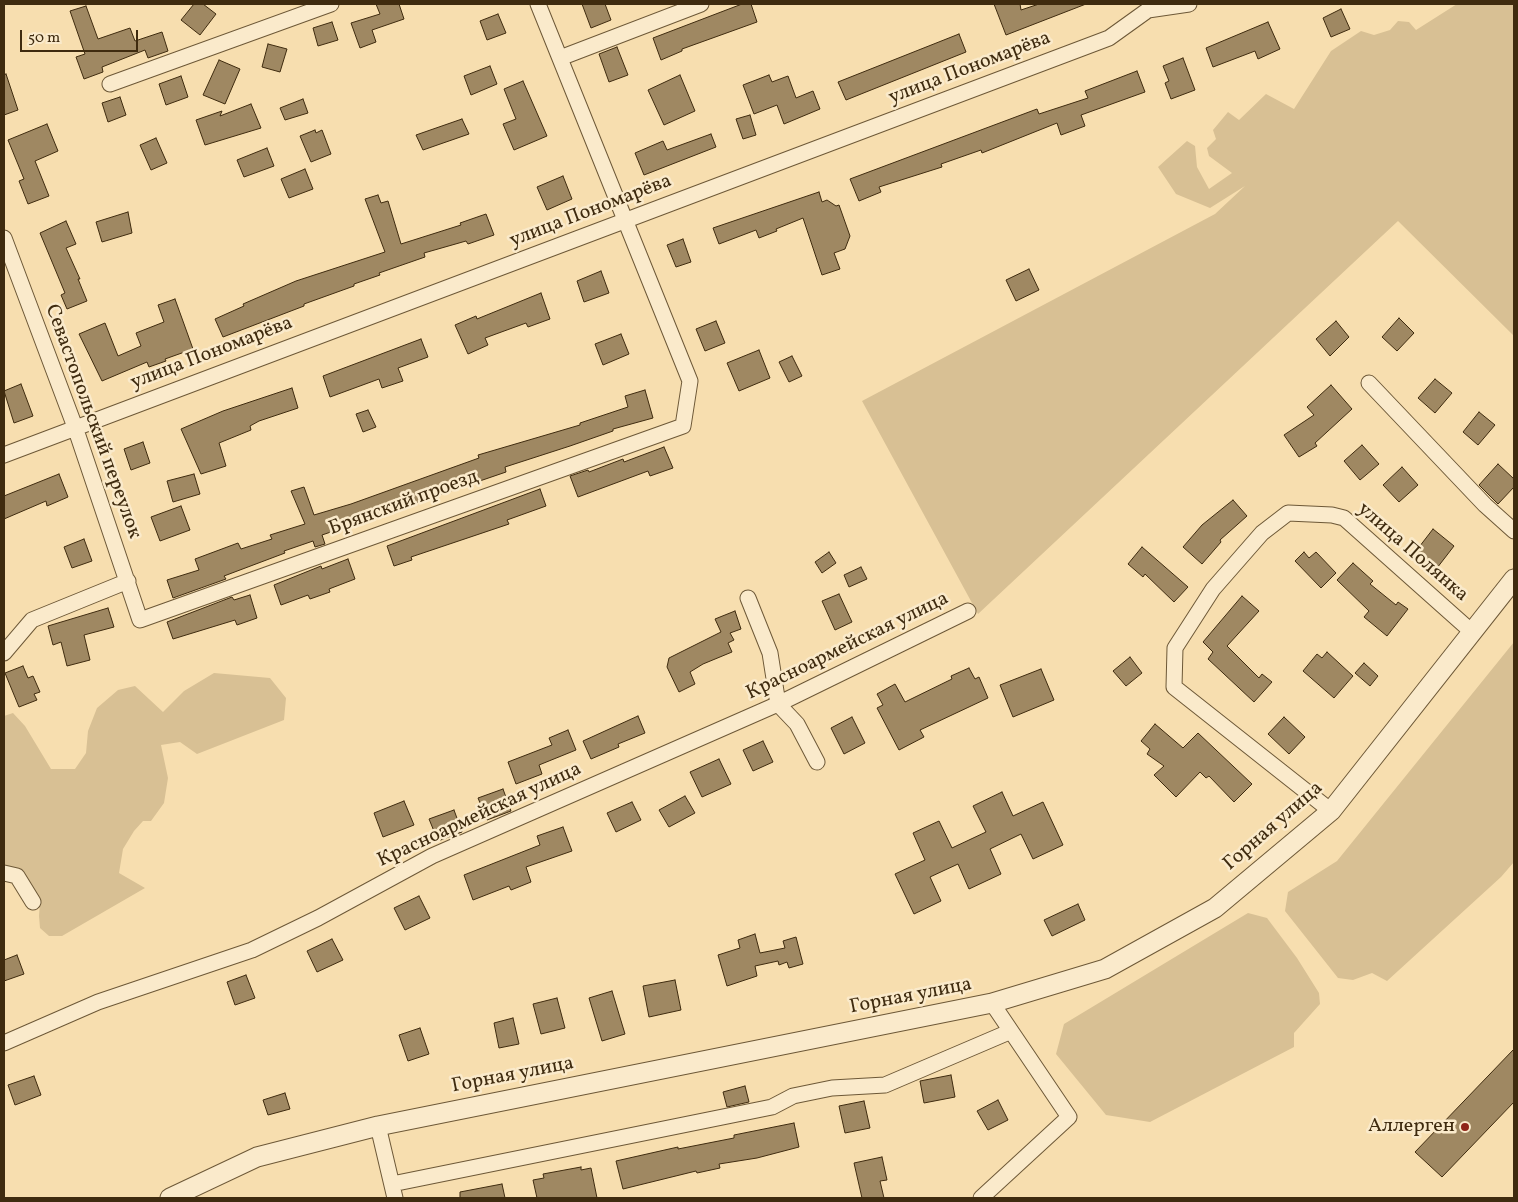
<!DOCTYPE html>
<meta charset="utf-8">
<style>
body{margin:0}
#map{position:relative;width:1518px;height:1202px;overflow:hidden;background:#f7deaf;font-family:Vollkorn,serif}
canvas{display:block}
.frame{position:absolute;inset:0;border:5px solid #3f2b0f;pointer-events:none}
.scale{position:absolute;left:20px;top:30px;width:118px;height:22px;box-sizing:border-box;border:2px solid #3f2b0f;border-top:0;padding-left:6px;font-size:15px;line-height:18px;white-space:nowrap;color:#3f2b0f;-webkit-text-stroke:4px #faeacb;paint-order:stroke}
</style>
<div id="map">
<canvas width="1518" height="1202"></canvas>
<div class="frame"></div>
<div class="scale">50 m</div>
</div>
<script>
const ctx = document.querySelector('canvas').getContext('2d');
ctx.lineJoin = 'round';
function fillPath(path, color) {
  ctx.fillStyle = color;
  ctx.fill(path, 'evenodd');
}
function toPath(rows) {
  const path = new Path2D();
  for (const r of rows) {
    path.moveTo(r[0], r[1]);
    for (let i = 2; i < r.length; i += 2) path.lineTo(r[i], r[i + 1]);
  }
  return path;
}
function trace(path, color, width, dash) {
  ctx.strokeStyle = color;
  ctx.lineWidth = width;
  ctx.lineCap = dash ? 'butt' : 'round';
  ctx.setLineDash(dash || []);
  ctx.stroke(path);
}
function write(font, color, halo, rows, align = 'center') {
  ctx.font = font + ' Vollkorn,serif';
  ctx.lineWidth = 5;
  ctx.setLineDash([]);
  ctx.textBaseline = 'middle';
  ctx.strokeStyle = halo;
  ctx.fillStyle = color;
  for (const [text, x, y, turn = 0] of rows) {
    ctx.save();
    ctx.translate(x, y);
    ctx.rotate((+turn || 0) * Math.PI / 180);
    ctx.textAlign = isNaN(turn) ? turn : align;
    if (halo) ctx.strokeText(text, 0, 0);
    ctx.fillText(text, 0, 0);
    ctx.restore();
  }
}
fillPath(toPath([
 [1457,4,1514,4,1514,336,1398,221,978,614,862,401,1215,214,1245,186,1210,208,1176,194,1158,167,1187,141,1195,146,1197,167,1209,189,1232,173,1209,156,1207,148,1216,139,1213,130,1228,112,1239,120,1266,94,1294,109,1331,51,1361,31,1374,35,1390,30,1398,21,1409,22,1416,30],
 [1514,642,1514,862,1501,877,1387,981,1372,973,1353,980,1338,978,1285,911,1288,892,1337,861],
 [214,673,270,678,286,698,284,720,197,754,180,742,161,745,168,778,164,803,151,821,143,821,134,831,123,849,119,873,145,888,62,936,49,936,40,928,39,916,40,901,20,870,4,866,4,716,13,713,25,726,51,769,75,769,86,753,88,731,97,708,118,690,135,686,163,712,184,691],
 [1248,913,1267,918,1297,958,1319,993,1320,1004,1294,1033,1294,1047,1150,1122,1106,1115,1056,1054,1064,1024]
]), '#d8c094');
const building = toPath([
 [194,4,203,4,216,14,200,35,181,20,194,4],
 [376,4,399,4,404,19,372,30,376,42,360,48,351,23,380,14,376,4],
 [582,4,605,4,611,20,591,28,582,4],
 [742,4,751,4,757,22,682,49,682,51,661,60,653,38,742,4],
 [994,4,1020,4,1021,10,1039,4,1086,4,1006,35,994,4],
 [86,6,98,39,130,28,135,41,162,32,168,51,148,58,145,50,102,67,103,72,84,79,76,57,85,54,70,11,86,6],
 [1341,9,1350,29,1331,37,1323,18,1341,9],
 [498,14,506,33,487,40,480,21,498,14],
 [332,22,338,40,318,46,313,28,332,22],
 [1268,22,1280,49,1258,59,1255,51,1213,67,1206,48,1268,22],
 [959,34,966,52,846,100,838,82,959,34],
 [268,44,287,49,280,72,262,67,268,44],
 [617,47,628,75,609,82,599,54,617,47],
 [1183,58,1195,90,1171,99,1165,83,1169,81,1163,66,1183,58],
 [219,60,240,69,225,104,203,95,219,60],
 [490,66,497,84,471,95,464,76,490,66],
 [1137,71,1145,92,1081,115,1085,126,1061,135,1057,123,982,153,981,150,941,164,942,167,879,187,881,192,859,201,850,179,1037,109,1039,114,1088,98,1085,91,1137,71],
 [6,74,18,110,4,115,4,75,6,74],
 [680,75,695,111,664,125,648,90,680,75],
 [769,75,772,82,788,76,796,98,813,91,820,109,784,124,777,105,754,114,743,85,769,75],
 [181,76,188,97,166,105,159,84,181,76],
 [523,81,547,136,514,150,503,124,516,119,504,89,523,81],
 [120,97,126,115,108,122,102,103,120,97],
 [303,99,308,113,285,120,280,108,303,99],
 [251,104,261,128,205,145,196,120,222,111,220,116,251,104],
 [750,115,756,135,743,139,736,119,750,115],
 [462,119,469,134,423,150,416,135,462,119],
 [47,124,58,151,35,161,49,196,28,204,19,181,24,179,8,140,47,124],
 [315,130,316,133,322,130,331,154,311,162,300,136,315,130],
 [711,134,716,147,644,175,635,153,663,141,667,150,711,134],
 [156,138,167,163,151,170,140,145,156,138],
 [267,148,274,166,244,177,237,160,267,148],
 [305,169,313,189,289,198,281,179,305,169],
 [563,176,572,199,547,210,537,187,563,176],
 [819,192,822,202,827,200,836,206,839,205,850,236,845,249,834,253,840,269,822,275,803,218,776,229,777,231,759,238,756,230,719,244,713,228,819,192],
 [378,195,381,203,388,201,401,244,461,225,460,223,486,214,494,235,468,244,466,241,424,253,425,257,379,273,380,275,354,284,354,286,304,304,304,306,223,337,215,319,244,306,243,304,296,281,385,252,365,199,378,195],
 [128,212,132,233,102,242,96,222,128,212],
 [66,221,76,244,66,248,80,279,78,279,87,301,67,309,61,295,65,293,40,233,66,221],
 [683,239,691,262,676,267,667,245,683,239],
 [1029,269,1039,290,1016,301,1006,280,1029,269],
 [601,271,609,293,584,302,577,281,601,271],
 [541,293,550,319,528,327,526,323,485,338,488,345,468,354,455,325,476,316,477,319,541,293],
 [175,299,193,349,165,359,166,361,149,367,147,362,102,381,79,334,105,323,118,356,141,346,136,333,164,322,158,305,175,299],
 [1399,318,1414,333,1397,351,1382,337,1399,318],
 [716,321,725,343,705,351,696,329,716,321],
 [1336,321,1349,337,1330,356,1316,339,1336,321],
 [621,334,629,354,603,365,595,344,621,334],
 [421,339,428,357,398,368,403,381,382,388,379,379,330,397,323,376,421,339],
 [759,350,770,378,739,391,727,363,759,350],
 [792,356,802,376,789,382,779,362,792,356],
 [1435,379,1452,393,1435,413,1418,398,1435,379],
 [21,384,33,416,14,423,4,391,21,384],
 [1331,385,1352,409,1315,443,1317,446,1299,457,1284,435,1314,415,1307,407,1331,385],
 [292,388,298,408,259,421,250,426,251,430,219,443,226,466,201,474,181,429,223,411,292,388],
 [645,390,653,418,613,429,613,431,570,446,505,467,506,472,322,535,325,544,315,547,313,541,284,551,285,553,224,576,226,579,173,598,167,580,199,570,195,559,238,543,241,549,272,539,270,535,305,524,291,491,304,487,314,515,351,504,479,458,478,455,580,425,580,423,628,407,625,396,645,390],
 [368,410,376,427,363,432,356,414,368,410],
 [1479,412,1495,425,1478,445,1463,432,1479,412],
 [143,442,150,463,131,470,124,449,143,442],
 [1362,445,1379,464,1360,480,1344,461,1362,445],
 [664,447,673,468,650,476,648,471,578,497,570,476,588,470,589,472,623,459,624,462,664,447],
 [1498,464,1514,479,1514,487,1498,504,1479,485,1498,464],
 [1402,467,1418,485,1399,502,1383,485,1402,467],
 [59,474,68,497,47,506,46,501,4,519,4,496,59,474],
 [194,474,200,494,173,502,167,481,194,474],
 [540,489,546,506,507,520,509,524,411,557,412,560,394,566,387,546,540,489],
 [1233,500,1247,516,1220,540,1221,542,1202,564,1183,547,1202,525,1233,500],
 [181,506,190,530,160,541,151,517,181,506],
 [1433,529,1454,546,1437,568,1416,551,1433,529],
 [84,539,92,561,72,568,64,547,84,539],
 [1142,547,1188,587,1174,602,1145,574,1143,577,1128,564,1142,547],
 [829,552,836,563,822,573,815,562,829,552],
 [1304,552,1309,558,1316,552,1336,573,1321,588,1295,561,1304,552],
 [348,559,355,579,329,589,330,592,310,599,308,595,281,605,274,585,321,566,322,569,348,559],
 [1353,563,1373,581,1370,584,1396,605,1398,602,1408,609,1387,636,1364,617,1369,611,1337,580,1353,563],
 [861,567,867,579,849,587,844,575,861,567],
 [839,594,852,622,835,630,822,601,839,594],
 [250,595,257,618,237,625,235,620,173,639,167,622,232,597,234,600,250,595],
 [1242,596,1259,611,1227,646,1259,678,1262,674,1272,682,1254,702,1208,659,1213,652,1203,642,1242,596],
 [108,608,114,627,84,635,90,660,67,666,61,642,53,645,48,626,108,608],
 [735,611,741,629,730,633,734,640,728,643,732,652,703,664,690,672,695,684,679,692,667,667,669,658,721,632,715,619,735,611],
 [1327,652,1353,676,1334,698,1303,671,1317,654,1322,658,1327,652],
 [1130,657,1142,673,1126,686,1113,671,1130,657],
 [1364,663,1378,676,1370,686,1355,673,1364,663],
 [23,666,28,678,33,676,40,692,34,694,37,700,19,707,5,673,23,666],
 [969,668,975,679,979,677,988,698,920,730,924,737,899,750,877,708,883,705,877,694,895,684,905,702,952,679,951,676,969,668],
 [1041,669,1054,700,1013,717,1000,685,1041,669],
 [638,716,645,733,618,744,619,747,591,759,583,741,638,716],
 [852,717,865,743,844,754,831,728,852,717],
 [1284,717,1305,737,1289,754,1268,734,1284,717],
 [1155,724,1183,748,1198,733,1252,784,1234,802,1209,776,1206,778,1200,772,1176,797,1154,775,1164,766,1147,754,1150,749,1141,741,1155,724],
 [568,730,576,750,539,765,542,774,516,784,508,762,552,745,549,738,568,730],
 [763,741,773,762,753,771,743,750,763,741],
 [719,759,731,784,702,797,690,772,719,759],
 [503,789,511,811,487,820,478,798,503,789],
 [1002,792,1013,816,1043,802,1063,845,1033,859,1021,834,990,849,1001,874,969,889,958,864,930,877,941,901,914,914,895,874,925,860,913,833,939,821,952,848,986,832,973,806,1002,792],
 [685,796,695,813,669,827,659,810,685,796],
 [404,801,414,825,383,837,374,813,404,801],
 [632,802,641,820,616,832,607,813,632,802],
 [454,810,462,832,438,841,429,819,454,810],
 [563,827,572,851,526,867,531,882,511,890,509,886,473,900,464,875,540,845,537,836,563,827],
 [419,896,430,918,405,930,394,908,419,896],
 [1078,904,1085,920,1052,936,1044,920,1078,904],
 [755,934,760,953,785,948,783,941,796,937,803,964,789,968,787,962,779,965,778,961,755,966,757,976,727,986,718,955,740,948,738,940,755,934],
 [332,939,343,960,317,972,307,951,332,939],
 [17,955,24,974,4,981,4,960,17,955],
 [246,975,255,998,235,1005,227,982,246,975],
 [675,980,681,1010,649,1017,643,986,675,980],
 [612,991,625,1034,602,1041,589,998,612,991],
 [557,998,565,1028,541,1034,533,1004,557,998],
 [513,1018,519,1044,499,1048,494,1023,513,1018],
 [420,1028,429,1054,408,1061,399,1035,420,1028],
 [1514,1049,1514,1102,1442,1177,1415,1152,1514,1049],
 [951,1075,955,1097,924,1103,920,1081,951,1075],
 [34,1076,41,1095,15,1105,8,1085,34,1076],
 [745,1086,749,1102,727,1107,723,1092,745,1086],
 [285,1093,290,1109,268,1115,263,1100,285,1093],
 [998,1100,1008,1120,988,1130,977,1111,998,1100],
 [864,1101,870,1128,845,1133,839,1106,864,1101],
 [794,1123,799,1147,757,1158,719,1164,720,1168,697,1173,696,1171,623,1189,616,1161,678,1147,678,1149,734,1138,734,1135,794,1123],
 [882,1157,887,1180,880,1181,884,1198,862,1198,854,1163,882,1157],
 [581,1167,581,1170,591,1168,597,1198,537,1198,533,1180,544,1178,543,1174,581,1167],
 [502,1184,505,1198,460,1198,460,1192,502,1184]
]);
fillPath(building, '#9f8862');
trace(building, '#3f2b0f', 1);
const minor = toPath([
 [560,58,701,4],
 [110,84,331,4],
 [4,238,75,427,140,620,683,426,690,381,538,4],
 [1369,383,1485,505,1514,531],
 [4,455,1109,38,1148,10,1189,4],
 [748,598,770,653,778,704,797,724,817,762],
 [4,653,32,620,128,581],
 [1331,811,1174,687,1175,648,1213,589,1262,533,1288,513,1332,515,1344,518,1472,632],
 [4,873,17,876,33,902],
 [4,1043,98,1002,252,950,318,918,432,856,778,704,968,611],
 [378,1126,395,1198],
 [392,1184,772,1107,793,1096,832,1088,885,1085,1009,1032],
 [981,1198,1069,1117,992,1003]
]);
const tertiary = toPath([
 [170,1198,257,1157,378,1126,992,1003,1105,969,1215,908,1331,811,1514,579]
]);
trace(minor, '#6d5837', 17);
trace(tertiary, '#6d5837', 21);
trace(minor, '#faeacb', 15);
trace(tertiary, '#faeacb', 19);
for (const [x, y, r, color] of [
 [1465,1127,5,"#8f2418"]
]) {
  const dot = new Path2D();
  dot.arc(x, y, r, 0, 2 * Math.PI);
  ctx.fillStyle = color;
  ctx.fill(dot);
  trace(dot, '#faeacb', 2);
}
write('20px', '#3f2b0f', '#faeacb', [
 ["улица Пономарёва",970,69,-21],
 ["улица Пономарёва",591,212,-21],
 ["улица Пономарёва",212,354,-21],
 ["Севастопольский переулок",92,422,70],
 ["Брянский проезд",404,504,-20],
 ["улица Полянка",1412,553,41],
 ["Красноармейская улица",848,647,-26],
 ["Красноармейская улица",480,816,-25],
 ["Горная улица",1274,827,-41],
 ["Горная улица",911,997,-11],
 ["Горная улица",513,1076,-11]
]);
write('20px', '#3f2b0f', '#faeacb', [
 ["Аллерген",1455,1127]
], 'right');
</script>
